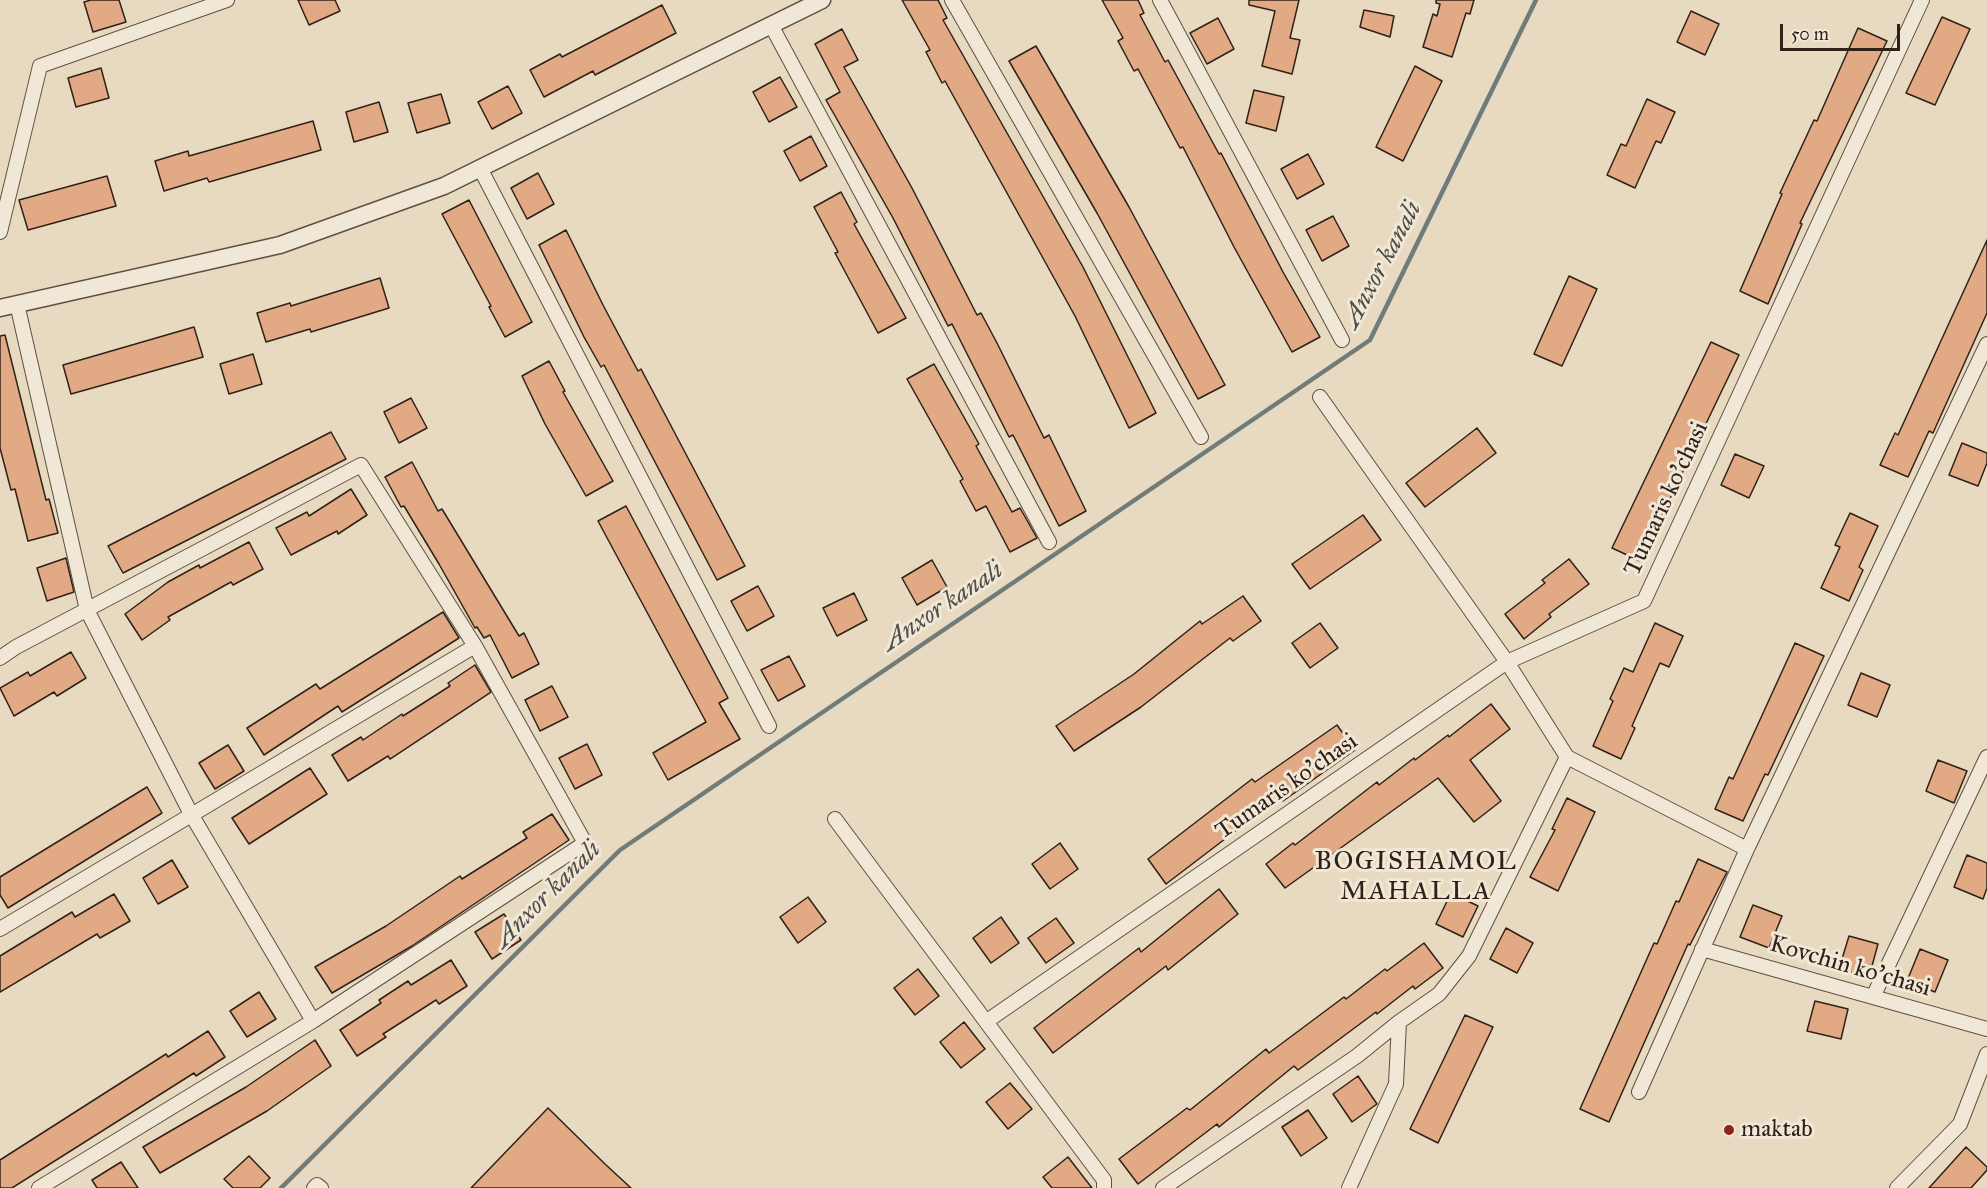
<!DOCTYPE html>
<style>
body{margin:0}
#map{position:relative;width:1987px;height:1188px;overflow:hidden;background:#e8dac0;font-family:"IM FELL Great Primer",serif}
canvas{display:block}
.scale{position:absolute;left:1780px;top:24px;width:120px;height:27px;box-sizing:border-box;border:3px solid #302118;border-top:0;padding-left:8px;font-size:18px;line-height:21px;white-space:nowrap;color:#302118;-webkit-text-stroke:4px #f0e7d6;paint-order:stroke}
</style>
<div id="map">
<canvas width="1987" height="1188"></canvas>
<div class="scale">50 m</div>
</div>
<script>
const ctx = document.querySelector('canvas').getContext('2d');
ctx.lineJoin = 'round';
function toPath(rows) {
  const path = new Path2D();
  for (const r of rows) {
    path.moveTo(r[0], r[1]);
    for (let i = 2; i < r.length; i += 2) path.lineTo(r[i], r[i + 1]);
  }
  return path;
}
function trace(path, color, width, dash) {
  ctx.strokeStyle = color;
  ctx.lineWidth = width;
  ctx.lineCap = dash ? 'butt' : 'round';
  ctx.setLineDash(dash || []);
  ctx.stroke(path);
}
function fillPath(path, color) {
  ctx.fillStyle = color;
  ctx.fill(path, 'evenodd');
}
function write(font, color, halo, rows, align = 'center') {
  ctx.font = font + ' "IM FELL Great Primer",serif';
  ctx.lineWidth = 6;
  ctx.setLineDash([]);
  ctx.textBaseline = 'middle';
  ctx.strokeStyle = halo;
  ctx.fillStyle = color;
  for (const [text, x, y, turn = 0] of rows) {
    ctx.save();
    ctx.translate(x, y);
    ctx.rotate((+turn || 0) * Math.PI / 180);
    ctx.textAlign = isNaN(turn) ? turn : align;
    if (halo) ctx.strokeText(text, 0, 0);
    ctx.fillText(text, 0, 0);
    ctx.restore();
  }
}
trace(toPath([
 [281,1188,620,850,1370,340,1536,0]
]), '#6f7c7a', 4.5);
const building = toPath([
 [91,0,119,0,126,22,93,32,84,2,91,0],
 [298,0,335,0,340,11,309,25,298,0],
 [902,0,938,0,947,18,943,20,1083,267,1156,413,1129,428,1075,316,945,81,942,83,926,52,930,50,902,0],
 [1102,0,1138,0,1144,13,1140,15,1165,62,1168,60,1219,154,1221,153,1283,272,1320,337,1292,352,1234,247,1183,147,1180,148,1138,69,1134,71,1118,41,1123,38,1102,0],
 [1249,0,1299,0,1290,38,1300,40,1292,74,1262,66,1275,11,1249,5,1249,0],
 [1436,0,1474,0,1470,14,1466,13,1452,57,1423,47,1433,14,1437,16,1440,4,1436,3,1436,0],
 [662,5,676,33,595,75,593,71,544,97,530,70,560,54,562,57,662,5],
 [1364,10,1394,16,1390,37,1360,27,1364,10],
 [1691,11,1719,24,1705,55,1677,42,1691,11],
 [1942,17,1970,29,1935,105,1906,93,1942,17],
 [1218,18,1234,49,1207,64,1190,33,1218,18],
 [1858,28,1887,41,1800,223,1802,224,1768,304,1740,291,1782,194,1780,193,1814,120,1817,121,1858,28],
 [842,29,858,60,844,67,912,188,977,315,981,313,997,343,1044,438,1049,435,1086,511,1059,526,1013,435,1009,437,952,324,948,326,893,218,826,100,840,92,815,44,842,29],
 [1036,46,1129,207,1225,385,1198,399,1097,213,1009,61,1036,46],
 [1415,66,1442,81,1403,161,1376,147,1415,66],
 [101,68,109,98,76,107,68,78,101,68],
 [780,77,797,107,769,122,753,92,780,77],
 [508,86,522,113,492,129,478,102,508,86],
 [1254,90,1284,97,1276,131,1246,123,1254,90],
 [441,94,450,123,417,133,408,103,441,94],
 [1647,99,1675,112,1661,143,1656,141,1635,188,1607,175,1621,144,1626,146,1647,99],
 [379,102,388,132,354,142,346,112,379,102],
 [313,121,321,150,209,182,207,178,164,191,155,161,188,151,189,156,313,121],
 [811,136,827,166,800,181,784,151,811,136],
 [1308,154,1324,184,1297,199,1281,169,1308,154],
 [538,173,554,204,527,219,511,188,538,173],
 [107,176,116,206,28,230,19,200,107,176],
 [841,192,857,222,854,224,906,318,878,333,835,253,838,252,814,207,841,192],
 [469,200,532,322,505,337,489,307,491,306,442,214,469,200],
 [1333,216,1349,246,1322,261,1306,230,1333,216],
 [566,230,603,305,638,371,641,369,745,566,717,580,604,365,601,367,584,337,539,245,566,230],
 [1987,240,1987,313,1933,433,1929,431,1908,477,1880,465,1895,433,1898,435,1987,240],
 [1569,276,1597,289,1562,366,1534,354,1569,276],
 [380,278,389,308,311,332,310,329,266,342,257,313,290,303,291,306,380,278],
 [194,327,203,357,71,394,63,365,194,327],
 [5,335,46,500,49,499,58,533,28,541,15,489,11,490,0,448,0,336,5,335],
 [1711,342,1739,355,1640,561,1612,548,1711,342],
 [253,354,262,384,229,394,220,364,253,354],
 [549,361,565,391,563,392,613,481,586,496,545,424,522,376,549,361],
 [934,364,979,444,976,446,1012,512,1020,508,1037,538,1010,552,986,506,976,511,960,481,963,479,907,379,934,364],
 [411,398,427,428,399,443,384,412,411,398],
 [1477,428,1496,453,1425,507,1406,483,1477,428],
 [331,432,346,459,123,573,108,546,331,432],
 [1962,443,1987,453,1987,463,1978,486,1949,475,1962,443],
 [1735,454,1764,466,1749,498,1721,485,1735,454],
 [412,462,438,511,442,509,519,636,524,633,539,664,512,678,490,635,484,638,477,627,475,628,439,564,404,506,401,507,385,477,412,462],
 [351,489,367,515,338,534,337,531,291,555,276,528,307,512,309,516,351,489],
 [626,506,728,698,719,703,740,739,668,780,653,753,706,722,598,521,626,506],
 [1850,513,1878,526,1859,567,1863,570,1849,601,1821,588,1840,547,1835,545,1850,513],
 [1363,515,1381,540,1310,589,1292,564,1363,515],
 [249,542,263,569,233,585,231,582,168,617,170,620,142,640,125,614,168,582,199,565,200,568,249,542],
 [66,558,74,592,47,601,37,568,66,558],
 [1569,559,1589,584,1549,614,1551,617,1524,639,1505,614,1545,583,1542,580,1569,559],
 [932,560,947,587,917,605,902,578,932,560],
 [758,586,774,616,747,631,731,601,758,586],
 [854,593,867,620,837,636,823,608,854,593],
 [1243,596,1261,621,1233,641,1230,638,1141,707,1074,751,1056,726,1134,674,1200,621,1202,624,1243,596],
 [443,612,459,638,342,712,338,706,264,755,247,728,316,684,320,689,443,612],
 [1320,623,1338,648,1310,668,1292,643,1320,623],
 [1655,623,1683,636,1669,667,1660,663,1632,726,1635,728,1621,759,1593,746,1613,701,1610,699,1624,668,1633,672,1655,623],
 [1795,643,1824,656,1768,775,1765,774,1743,821,1715,809,1729,777,1733,779,1795,643],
 [71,652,86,678,57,696,54,692,14,716,0,688,28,672,30,676,71,652],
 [789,656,805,686,778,701,761,670,789,656],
 [475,665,491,692,390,759,388,756,348,781,332,755,361,737,363,740,402,714,403,716,450,686,448,683,475,665],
 [1861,673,1890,685,1877,717,1848,705,1861,673],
 [552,686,568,717,540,731,525,700,552,686],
 [1491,704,1510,729,1470,760,1501,801,1474,822,1438,778,1285,888,1266,864,1293,843,1295,845,1377,782,1379,785,1414,758,1415,760,1448,735,1449,737,1491,704],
 [1337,725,1355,750,1283,801,1280,797,1166,884,1148,859,1252,779,1255,782,1337,725],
 [587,744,602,775,575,789,559,758,587,744],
 [228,745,244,771,215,789,199,763,228,745],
 [1938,760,1967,771,1954,803,1926,791,1938,760],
 [310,768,327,794,249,844,232,818,310,768],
 [147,787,162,813,8,908,0,895,0,877,147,787],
 [1567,798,1595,812,1558,891,1530,877,1555,830,1552,829,1567,798],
 [552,814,569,840,412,946,332,993,315,967,386,926,460,876,462,879,527,838,523,832,552,814],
 [1060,843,1078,869,1050,889,1032,864,1060,843],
 [1967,855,1987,863,1987,888,1983,899,1954,887,1967,855],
 [1698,859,1727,872,1690,945,1688,944,1609,1122,1580,1109,1654,943,1657,944,1676,901,1679,902,1698,859],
 [172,860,188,887,158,904,143,878,172,860],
 [1219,889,1238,914,1168,970,1166,966,1053,1053,1034,1028,1139,948,1141,952,1219,889],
 [1451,893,1478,906,1463,937,1436,924,1451,893],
 [114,894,130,921,100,938,97,934,0,992,0,956,72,912,75,917,114,894],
 [808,897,826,922,798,943,780,917,808,897],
 [1753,905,1782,916,1769,948,1740,937,1753,905],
 [504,914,521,940,492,959,475,932,504,914],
 [1001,917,1019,943,991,963,973,938,1001,917],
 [1056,918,1074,943,1046,963,1028,938,1056,918],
 [1506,928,1533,943,1517,973,1490,959,1506,928],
 [1849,936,1878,944,1869,977,1839,969,1849,936],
 [1424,943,1443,968,1415,989,1413,986,1377,1014,1376,1012,1298,1070,1294,1066,1219,1127,1217,1124,1138,1184,1119,1159,1187,1108,1190,1110,1266,1049,1269,1053,1344,997,1346,999,1385,969,1387,971,1424,943],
 [1920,949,1948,960,1935,992,1907,981,1920,949],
 [451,960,467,986,439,1004,436,1000,383,1034,386,1037,357,1056,340,1030,381,1003,379,1000,408,981,411,985,451,960],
 [918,969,939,996,915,1015,894,988,918,969],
 [259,992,276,1019,247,1037,230,1011,259,992],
 [1815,1001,1848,1009,1841,1039,1807,1031,1815,1001],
 [1465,1015,1493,1027,1438,1143,1410,1129,1465,1015],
 [964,1022,985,1049,961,1068,940,1042,964,1022],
 [208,1031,225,1057,196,1076,194,1073,12,1188,0,1188,0,1160,166,1054,168,1057,208,1031],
 [315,1040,331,1066,267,1111,160,1173,143,1147,246,1087,315,1040],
 [1358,1076,1377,1104,1352,1122,1333,1094,1358,1076],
 [1010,1083,1032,1109,1008,1129,986,1102,1010,1083],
 [548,1108,605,1164,631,1188,471,1188,548,1108],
 [1308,1110,1327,1138,1301,1156,1282,1127,1308,1110],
 [1966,1147,1987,1167,1987,1170,1971,1188,1929,1188,1966,1147],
 [249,1156,270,1178,260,1188,233,1188,224,1179,249,1156],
 [1068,1157,1092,1188,1052,1188,1043,1177,1068,1157],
 [121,1162,138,1188,97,1188,92,1180,121,1162]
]);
fillPath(building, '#e1aa84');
trace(building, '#302118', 1.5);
const minor = toPath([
 [952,0,1201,437],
 [1160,0,1342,340],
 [771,25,1049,542],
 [480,168,769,726],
 [0,232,40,66,227,0],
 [17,304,87,610,191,814,313,1021],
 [1320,397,1507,662,1567,757,1747,849],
 [0,658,16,647,361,465,475,646,585,843,313,1021,39,1188],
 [835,819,1104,1180,1104,1188],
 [0,929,475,646],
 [1702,949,1987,1029],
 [1873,997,1987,757],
 [987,1021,1507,662,1644,601,1922,0],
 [1639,1092,1747,849,1987,344],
 [314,1188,317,1185,321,1188],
 [1163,1188,1357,1056,1399,1022],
 [1349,1188,1396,1084,1399,1022,1439,994,1469,956,1567,757],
 [1897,1188,1960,1124,1987,1054]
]);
const tertiary = toPath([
 [0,308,280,245,444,186,822,0]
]);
trace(minor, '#5e4f42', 16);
trace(tertiary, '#5e4f42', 19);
trace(minor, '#f0e7d6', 14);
trace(tertiary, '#f0e7d6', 16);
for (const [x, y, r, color] of [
 [1729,1130,6,"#8f2418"]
]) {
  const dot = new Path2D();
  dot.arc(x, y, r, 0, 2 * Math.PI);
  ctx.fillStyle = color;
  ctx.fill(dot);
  trace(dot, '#f0e7d6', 2);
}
write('24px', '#302118', '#f0e7d6', [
 ["Tumaris ko'chasi",1667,499,-65],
 ["Tumaris ko'chasi",1287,787,-35],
 ["Kovchin ko'chasi",1850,967,16]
]);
write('24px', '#302118', '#f0e7d6', [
 ["maktab",1741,1130]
], 'left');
write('italic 26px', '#504f49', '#f0e7d6', [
 ["Anxor kanali",1383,265,-62],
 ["Anxor kanali",943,607,-34],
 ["Anxor kanali",548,895,-45]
]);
ctx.letterSpacing = '1.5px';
write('26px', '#302118', '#f0e7d6', [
 ["BOGISHAMOL",1416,863],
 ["MAHALLA",1416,893]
]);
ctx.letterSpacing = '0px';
</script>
